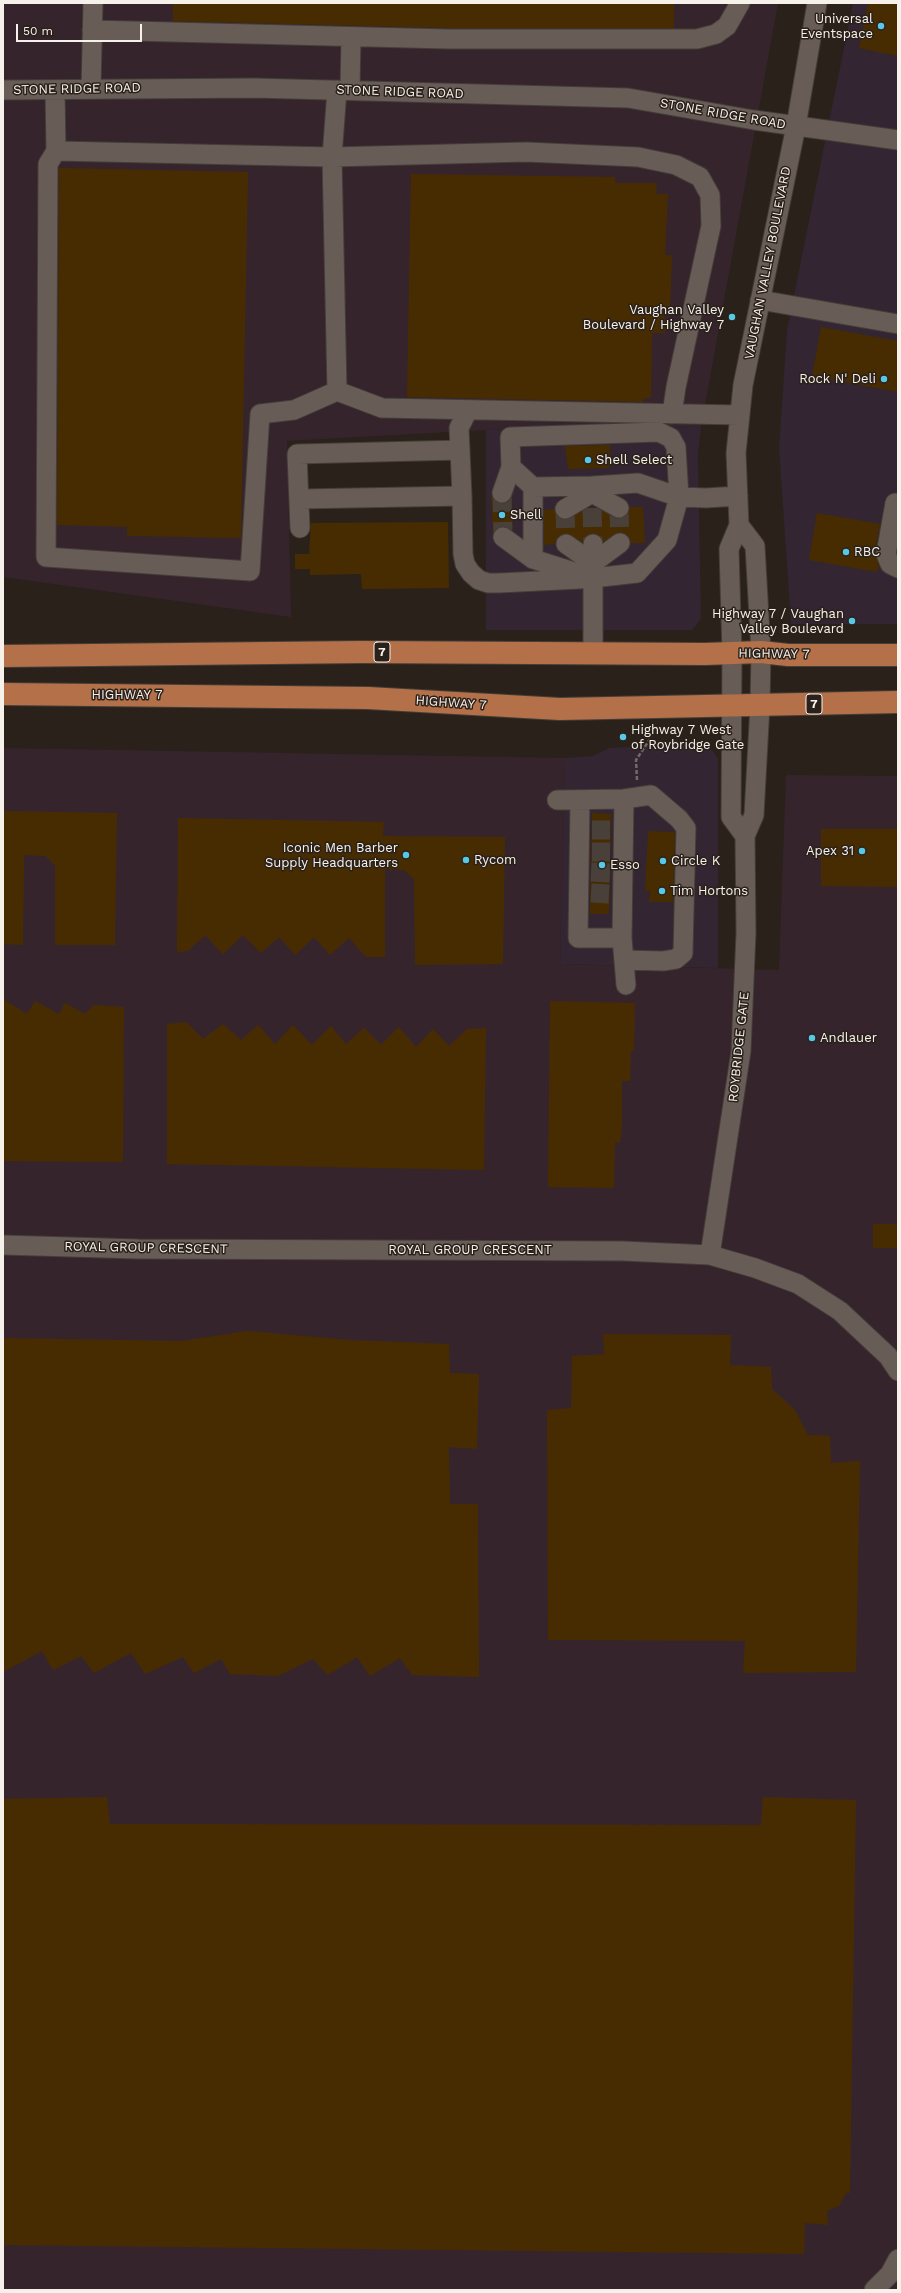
<!DOCTYPE html>
<style>
body{margin:0}
#map{position:relative;width:901px;height:2293px;overflow:hidden;background:#2a211a;font-family:"Work Sans",sans-serif}
canvas{display:block}
.frame{position:absolute;inset:0;border:4px solid #f7f1ec;pointer-events:none}
.scale{position:absolute;left:16px;top:24px;width:126px;height:18px;box-sizing:border-box;border:2px solid #f7f1ec;border-top:0;padding-left:5px;font-size:12px;line-height:14px;white-space:nowrap;color:#f7f1ec;-webkit-text-stroke:3px #2a211a;paint-order:stroke}
</style>
<div id="map">
<canvas width="901" height="2293"></canvas>
<div class="frame"></div>
<div class="scale">50 m</div>
</div>
<script>
const ctx = document.querySelector('canvas').getContext('2d');
ctx.lineJoin = 'round';
function fillPath(path, color) {
  ctx.fillStyle = color;
  ctx.fill(path, 'evenodd');
}
function toPath(rows) {
  const path = new Path2D();
  for (const r of rows) {
    path.moveTo(r[0], r[1]);
    for (let i = 2; i < r.length; i += 2) path.lineTo(r[i], r[i + 1]);
  }
  return path;
}
function trace(path, color, width, dash) {
  ctx.strokeStyle = color;
  ctx.lineWidth = width;
  ctx.lineCap = dash ? 'butt' : 'round';
  ctx.setLineDash(dash || []);
  ctx.stroke(path);
}
function write(font, color, halo, rows, align = 'center') {
  ctx.font = font + ' "Work Sans",sans-serif';
  ctx.lineWidth = 3;
  ctx.setLineDash([]);
  ctx.textBaseline = 'middle';
  ctx.strokeStyle = halo;
  ctx.fillStyle = color;
  for (const [text, x, y, turn = 0] of rows) {
    ctx.save();
    ctx.translate(x, y);
    ctx.rotate((+turn || 0) * Math.PI / 180);
    ctx.textAlign = isNaN(turn) ? turn : align;
    if (halo) ctx.strokeText(text, 0, 0);
    ctx.fillText(text, 0, 0);
    ctx.restore();
  }
}
fillPath(toPath([
 [853,3,898,3,898,624,791,624,779,448,787,330],
 [701,427,698,454,701,619,692,630,486,630,486,430],
 [706,743,718,758,718,968,560,964,565,758,593,756,609,748]
]), '#332531');
fillPath(toPath([
 [3,3,778,3,701,427,486,430,287,441,291,617,3,577],
 [3,748,565,758,560,964,779,970,786,775,898,776,898,2290,3,2290]
]), '#36242d');
fillPath(toPath([
 [173,3,674,3,674,28,448,28,173,21],
 [868,3,898,3,898,56,859,48],
 [59,168,248,172,241,538,127,536,127,527,57,525],
 [411,174,615,177,615,183,657,183,656,194,668,194,665,255,672,255,670,308,664,309,665,333,652,333,651,398,643,399,643,402,407,397],
 [821,327,898,341,898,392,812,376],
 [610,445,609,468,568,469,565,446],
 [491,496,499,503,504,504,512,498,513,531,504,526,498,527,493,533],
 [630,507,643,507,645,543,631,543,629,536,619,532,603,542,598,534,588,534,582,542,567,533,557,537,555,544,544,545,544,510,554,509,559,518,566,520,588,508,597,508,620,519,628,514],
 [817,513,880,524,875,552,879,565,877,572,809,560],
 [448,522,449,588,362,589,361,574,310,575,310,569,295,569,295,554,309,554,311,523],
 [3,811,117,813,115,945,55,945,55,866,46,856,24,855,23,945,3,944],
 [592,813,611,814,609,914,590,914],
 [178,818,384,822,383,836,505,837,503,964,415,965,414,879,404,870,385,869,385,957,366,957,349,938,330,955,314,937,295,955,279,937,261,953,243,935,223,954,205,935,188,951,177,952],
 [821,829,898,829,898,887,821,886],
 [648,831,675,832,673,902,649,902,650,891,645,891],
 [3,999,27,1014,35,1001,59,1014,65,1003,85,1014,94,1005,124,1007,123,1162,3,1161],
 [550,1001,635,1003,634,1051,631,1051,630,1081,622,1081,622,1127,620,1143,615,1142,614,1188,548,1187],
 [186,1022,203,1039,223,1024,241,1040,258,1025,275,1044,293,1025,312,1045,331,1026,346,1044,364,1028,381,1045,399,1027,416,1047,433,1029,449,1046,467,1029,486,1028,484,1170,167,1164,167,1024],
 [873,1224,898,1224,898,1248,873,1248],
 [247,1331,350,1340,449,1344,450,1373,479,1374,477,1449,449,1447,450,1504,478,1504,479,1677,412,1675,400,1658,370,1676,357,1657,328,1675,313,1659,278,1676,230,1674,221,1659,194,1673,183,1657,145,1674,131,1653,94,1673,81,1656,53,1670,42,1651,3,1672,3,1338,181,1341],
 [603,1334,731,1335,730,1365,771,1367,772,1389,795,1410,808,1435,830,1436,831,1463,860,1461,856,1672,743,1673,745,1641,548,1640,547,1410,571,1408,572,1356,604,1354],
 [107,1797,110,1824,761,1825,763,1797,856,1800,850,2193,846,2193,839,2206,827,2211,828,2225,805,2223,804,2254,3,2245,3,1799]
]), '#482c01');
trace(toPath([
 [502,493,503,537],
 [592,508,593,544],
 [619,508,620,543],
 [565,509,566,544],
 [592,830,610,830],
 [592,852,610,852],
 [591,872,610,873],
 [591,893,609,894]
]), '#49403a', 19, [19, 10]);
const minor = toPath([
 [92,30,448,39,697,39,716,34,727,26,740,3],
 [91,89,93,3],
 [3,90,254,88,628,98,754,120,898,140],
 [55,90,56,151,332,157,526,152,638,157,676,165,700,177,710,195,711,226,676,387,672,414],
 [337,90,332,157,337,391],
 [350,90,351,37],
 [56,151,48,164,46,557,250,571,260,414,294,410,337,391,382,408,740,415],
 [760,300,898,324],
 [460,450,459,428,468,410],
 [533,487,511,467,510,437,659,432,671,438,676,447,679,497,638,483,592,486,533,487,533,559,593,578],
 [502,493,511,467],
 [299,499,462,496,463,554,465,564,471,573,479,580,488,583,499,583,580,579],
 [895,503,886,554,890,564,898,568],
 [565,509,592,493,619,508],
 [300,528,297,454,460,450,462,496],
 [503,537,533,559],
 [566,544,593,563,620,543],
 [593,573,593,544],
 [593,653,593,578,637,573,667,540,679,497,706,498,738,496],
 [624,799,651,795,679,819,686,828,683,953,676,959,663,961,624,960],
 [557,800,624,799,622,938,626,985],
 [580,800,578,938,622,938],
 [745,836,731,817,732,653,729,549,739,525,736,453,743,385,796,126,817,3],
 [3,1245,138,1249,623,1251,710,1255,755,1268,798,1284,840,1311,888,1356,898,1371],
 [710,1255,741,1051,746,933,745,836,754,815,760,705,761,652,755,546,739,525],
 [874,2290,890,2274,898,2259]
]);
const major = toPath([
 [3,656,361,652,705,654,761,652,788,655,898,655],
 [3,694,368,698,560,709,898,702]
]);
trace(minor, '#443e38', 21);
trace(major, '#443e38', 24);
trace(toPath([
 [637,780,636,760,650,739]
]), '#736b64', 2.5, [4, 2]);
trace(minor, '#685d56', 19);
trace(major, '#b47049', 22);
for (const [x, y, r, color] of [
 [881,26,4,"#59c8e4"],
 [732,317,4,"#59c8e4"],
 [884,379,4,"#59c8e4"],
 [588,460,4,"#59c8e4"],
 [502,515,4,"#59c8e4"],
 [846,552,4,"#59c8e4"],
 [852,621,4,"#59c8e4"],
 [623,737,4,"#59c8e4"],
 [862,851,4,"#59c8e4"],
 [406,855,4,"#59c8e4"],
 [466,860,4,"#59c8e4"],
 [663,861,4,"#59c8e4"],
 [602,865,4,"#59c8e4"],
 [662,891,4,"#59c8e4"],
 [812,1038,4,"#59c8e4"]
]) {
  const dot = new Path2D();
  dot.arc(x, y, r, 0, 2 * Math.PI);
  ctx.fillStyle = color;
  ctx.fill(dot);
  trace(dot, '#2a211a', 1.5);
}
for (const [x, y, w] of [
 [382,652,16],
 [814,704,16]
]) {
  const box = new Path2D();
  box.roundRect(x - w / 2, y - 10, w, 20, 3);
  ctx.fillStyle = '#2a211a';
  ctx.fill(box);
  trace(box, '#f7f1ec', 1);
}
write('bold 12px', '#f7f1ec', null, [
 ["7",382,652],
 ["7",814,704]
]);
write('13px', '#f7f1ec', '#2a211a', [
 ["Universal",873,19,"right"],
 ["Eventspace",873,34,"right"],
 ["Vaughan Valley",724,310,"right"],
 ["Boulevard / Highway 7",724,325,"right"],
 ["Rock N' Deli",876,379,"right"],
 ["Shell Select",596,460],
 ["Shell",510,515],
 ["RBC",854,552],
 ["Highway 7 / Vaughan",844,614,"right"],
 ["Valley Boulevard",844,629,"right"],
 ["Highway 7 West",631,730],
 ["of Roybridge Gate",631,745],
 ["Iconic Men Barber",398,848,"right"],
 ["Supply Headquarters",398,863,"right"],
 ["Apex 31",854,851,"right"],
 ["Rycom",474,860],
 ["Circle K",671,861],
 ["Esso",610,865],
 ["Tim Hortons",670,891],
 ["Andlauer",820,1038]
], 'left');
write('13px', '#f7f1ec', '#2a211a', [
 ["STONE RIDGE ROAD",77,89,-1],
 ["STONE RIDGE ROAD",400,92,2],
 ["STONE RIDGE ROAD",723,114,10],
 ["VAUGHAN VALLEY BOULEVARD",768,263,-79],
 ["HIGHWAY 7",774,654,1],
 ["HIGHWAY 7",127,695],
 ["HIGHWAY 7",451,703,4],
 ["ROYBRIDGE GATE",739,1047,-84],
 ["ROYAL GROUP CRESCENT",146,1248,1],
 ["ROYAL GROUP CRESCENT",470,1250]
]);
</script>
